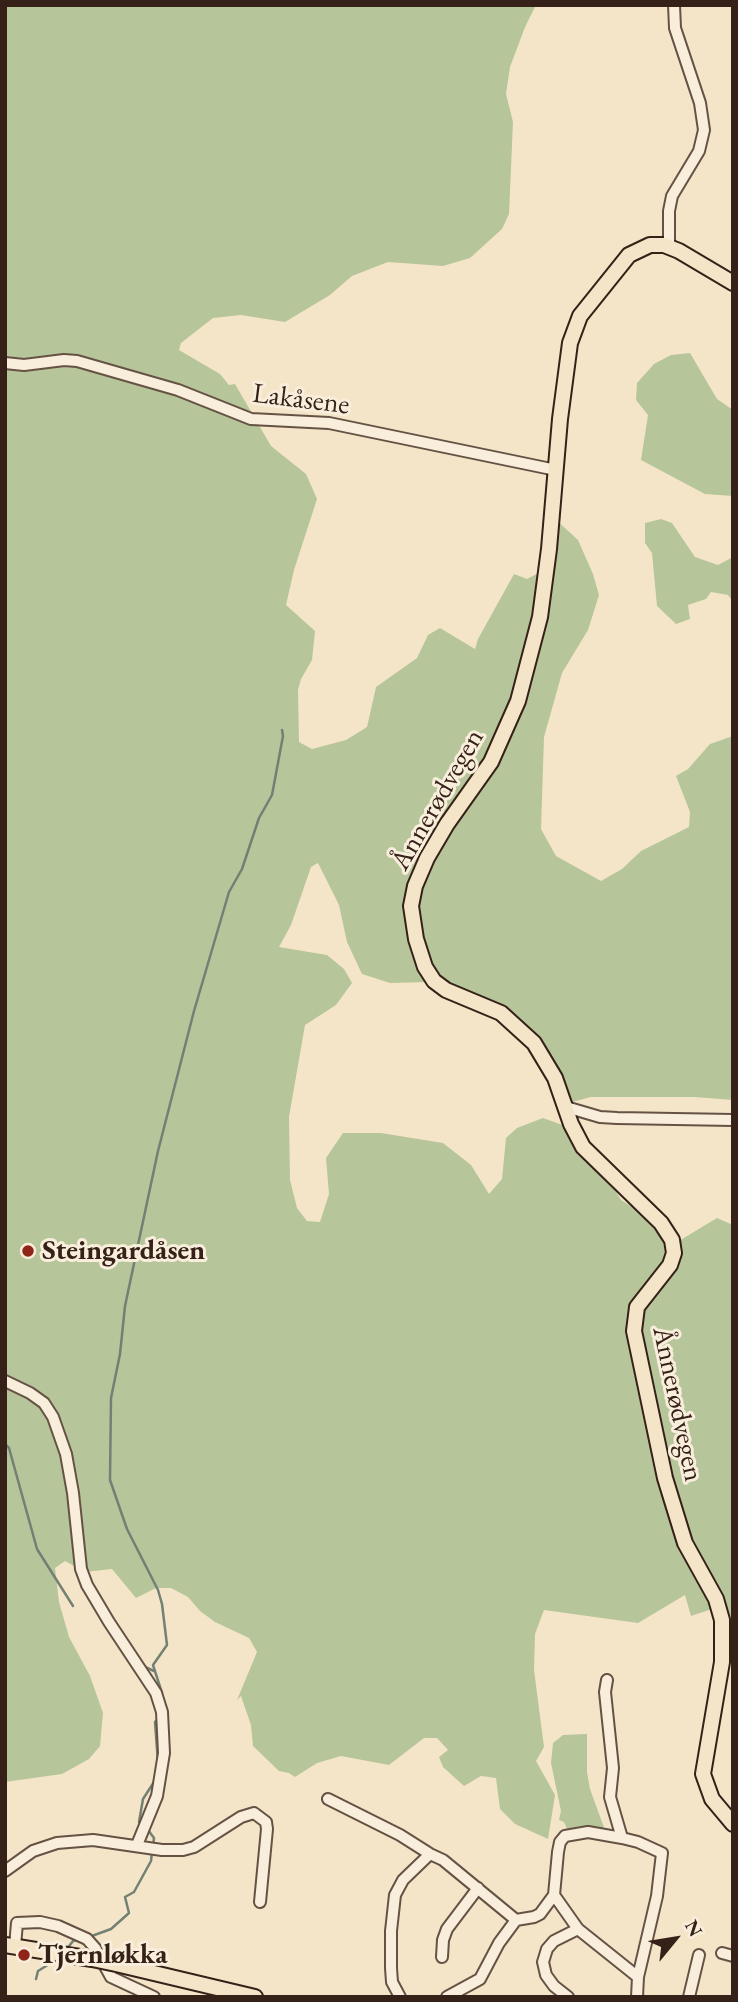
<!DOCTYPE html>
<meta charset="utf-8">
<style>
body{margin:0}
#map{position:relative;width:738px;height:2002px;overflow:hidden;background:#f5e5c8;font-family:"EB Garamond",serif}
canvas{display:block}
.frame{position:absolute;inset:0;border:7px solid #352118;pointer-events:none}
.north{position:absolute;left:640px;top:1904px;width:70px;height:70px;-webkit-text-stroke:5px #f8eedb;paint-order:stroke;rotate:60deg;font-size:19px;font-weight:700;line-height:28px;text-align:center;color:#352118}
.north::after{content:'';display:block;margin:auto;width:24px;height:32px;background:#352118;clip-path:polygon(50% 0,100% 100%,50% 72%,0 100%)}
</style>
<div id="map">
<canvas width="738" height="2002"></canvas>
<div class="frame"></div>
<div class="north">N</div>
</div>
<script>
const ctx = document.querySelector('canvas').getContext('2d');
ctx.lineJoin = 'round';
function fillPath(path, color) {
  ctx.fillStyle = color;
  ctx.fill(path, 'evenodd');
}
function toPath(rows) {
  const path = new Path2D();
  for (const r of rows) {
    path.moveTo(r[0], r[1]);
    for (let i = 2; i < r.length; i += 2) path.lineTo(r[i], r[i + 1]);
  }
  return path;
}
function trace(path, color, width, dash) {
  ctx.strokeStyle = color;
  ctx.lineWidth = width;
  ctx.lineCap = dash ? 'butt' : 'round';
  ctx.setLineDash(dash || []);
  ctx.stroke(path);
}
function write(font, color, halo, rows, align = 'center') {
  ctx.font = font + ' "EB Garamond",serif';
  ctx.lineWidth = 6;
  ctx.setLineDash([]);
  ctx.textBaseline = 'middle';
  ctx.strokeStyle = halo;
  ctx.fillStyle = color;
  for (const [text, x, y, turn = 0] of rows) {
    ctx.save();
    ctx.translate(x, y);
    ctx.rotate((+turn || 0) * Math.PI / 180);
    ctx.textAlign = isNaN(turn) ? turn : align;
    if (halo) ctx.strokeText(text, 0, 0);
    ctx.fillText(text, 0, 0);
    ctx.restore();
  }
}
fillPath(toPath([
 [5,5,536,5,525,27,510,67,506,94,513,122,509,214,502,229,470,258,443,266,388,262,352,276,330,295,285,322,241,315,213,318,181,343,179,350,220,374,229,385,235,384,271,446,306,474,317,499,294,570,286,605,315,631,312,660,301,679,298,690,299,742,312,749,346,740,367,727,376,687,417,658,428,635,440,628,475,649,478,639,514,574,527,579,544,570,553,517,578,540,593,574,599,595,588,630,562,673,544,737,541,829,556,856,601,881,622,869,641,851,689,827,690,812,676,776,688,769,710,744,733,736,733,1100,694,1097,591,1097,572,1102,534,1039,430,982,390,983,362,974,347,942,339,905,318,863,311,867,291,925,279,947,327,955,344,969,352,983,336,1005,305,1025,289,1117,290,1180,297,1208,307,1221,320,1222,329,1194,326,1158,343,1133,381,1133,443,1143,471,1165,489,1194,502,1179,506,1138,517,1128,543,1118,571,1128,603,1170,621,1200,640,1212,669,1247,717,1218,733,1225,733,1632,715,1608,691,1616,685,1595,638,1623,544,1610,535,1634,534,1670,544,1747,536,1761,555,1795,548,1839,515,1824,500,1809,496,1778,481,1776,464,1786,443,1767,439,1757,448,1750,437,1738,424,1738,389,1765,341,1756,317,1763,295,1777,289,1773,279,1771,253,1746,251,1725,241,1696,237,1700,257,1652,249,1638,215,1622,200,1611,188,1597,171,1588,156,1588,136,1598,112,1569,85,1572,65,1561,55,1568,59,1602,69,1637,90,1676,103,1713,100,1746,89,1759,62,1774,5,1782],
 [690,353,717,399,733,410,733,496,705,494,641,460,648,415,636,400,637,383,654,364,671,355],
 [661,519,672,523,695,557,718,565,733,557,733,602,728,595,711,592,706,599,688,605,690,619,676,624,657,606,652,553,645,543,645,523],
 [587,1734,587,1772,590,1789,606,1833,568,1831,564,1822,559,1820,561,1811,551,1763,553,1743,563,1735]
]), '#b6c69a');
trace(toPath([
 [5,1444,9,1448,37,1549,73,1606],
 [138,1657,145,1667,154,1671],
 [162,1693,153,1665,167,1645,162,1604,158,1590,127,1529,110,1480,111,1398,120,1354,125,1306,158,1151,194,1011,229,892,242,869,259,818,272,795,283,736,282,730],
 [158,1763,155,1722,159,1718],
 [140,1823,139,1822,143,1799,154,1782],
 [148,1830,154,1838,153,1846],
 [89,1937,111,1929,129,1913,125,1897,134,1892,151,1861,152,1852],
 [66,1950,73,1941,79,1939],
 [36,1979,38,1971,59,1958]
]), '#738074', 2.5);
const minor = toPath([
 [669,247,669,211,672,196,699,151,704,130,700,103,675,28,674,5],
 [5,363,24,365,64,360,77,361,178,390,251,419,329,423,556,470],
 [566,1107,600,1117,617,1118,733,1120],
 [5,1381,30,1393,44,1403,53,1417,66,1454,73,1493,81,1569,87,1585,109,1622,156,1693,162,1712,164,1753,157,1796,137,1845],
 [607,1680,605,1692,613,1768,610,1797,622,1838],
 [328,1799,400,1835,430,1854,443,1860,516,1920],
 [5,1871,33,1851,57,1843,93,1840,162,1850,183,1850,194,1847,241,1817,254,1813,266,1822,267,1829,260,1902],
 [15,1946,17,1923,40,1922,58,1926,87,1939,95,1948,111,1977,154,1997],
 [722,1953,733,1956],
 [442,1957,443,1940,447,1929,478,1888],
 [400,1997,392,1982,391,1968,391,1931,395,1895,403,1880,430,1854],
 [447,1997,480,1979,499,1943,516,1920,534,1917,540,1914,554,1895],
 [568,1997,554,1986,546,1975,543,1962,547,1949,554,1941,578,1929],
 [637,1997,638,1977,657,1896,662,1853,638,1842,622,1838,588,1832,565,1836,560,1842,558,1852,554,1895,578,1929,638,1977],
 [689,1997,699,1955]
]);
const major = toPath([
 [733,283,679,251,664,245,650,245,629,255,580,316,570,343,560,419,549,549,540,617,518,701,491,762,447,824,427,858,415,886,411,906,416,939,425,967,434,981,446,990,501,1013,534,1043,555,1078,571,1124,583,1147,661,1223,672,1240,674,1253,670,1265,637,1307,634,1331,665,1478,685,1543,716,1599,722,1620,722,1662,703,1774,712,1799,733,1824],
 [5,1945,92,1959],
 [116,1964,255,1997]
]);
trace(minor, '#655244', 14);
trace(major, '#352118', 18);
trace(minor, '#f8eedb', 10);
trace(major, '#f5e5c8', 14);
const majorBridge = toPath([
 [92,1959,116,1964]
]);
trace(majorBridge, '#352118', 18, []);
trace(majorBridge, '#f5e5c8', 14);
for (const [x, y, r, color] of [
 [28,1251,7,"#8f2418"],
 [24,1955,7,"#8f2418"]
]) {
  const dot = new Path2D();
  dot.arc(x, y, r, 0, 2 * Math.PI);
  ctx.fillStyle = color;
  ctx.fill(dot);
  trace(dot, '#f8eedb', 2.5);
}
write('28px', '#352118', '#f8eedb', [
 ["Lakåsene",301,400,7],
 ["Ånnerødvegen",438,800,-60],
 ["Ånnerødvegen",677,1404,78]
]);
write('bold 28px', '#352118', '#f8eedb', [
 ["Steingardåsen",42,1251],
 ["Tjernløkka",38,1955]
], 'left');
</script>
